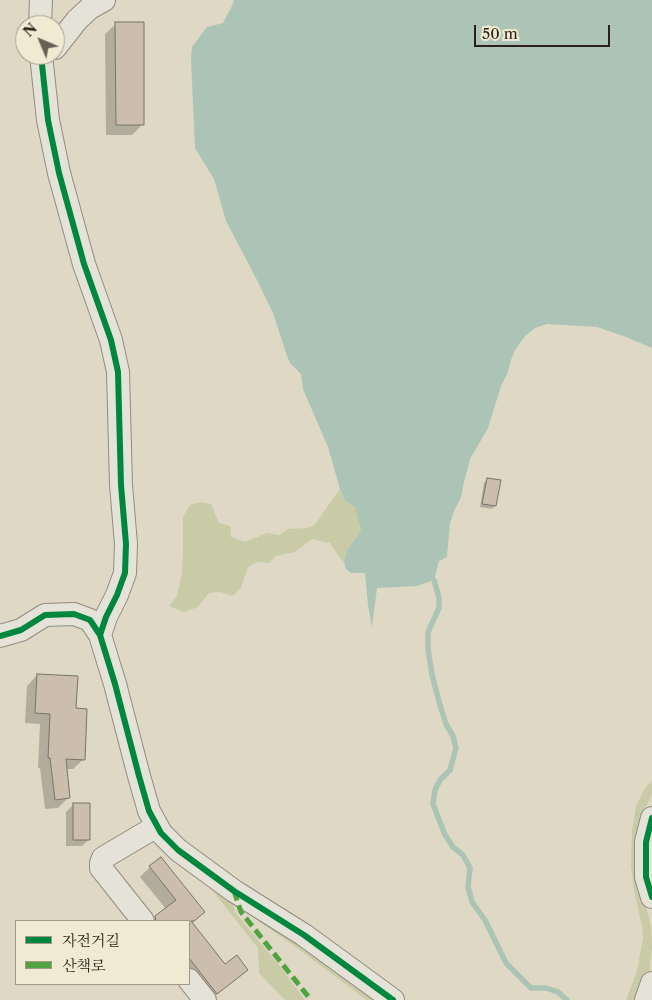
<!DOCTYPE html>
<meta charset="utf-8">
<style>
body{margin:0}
#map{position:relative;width:652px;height:1000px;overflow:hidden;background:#ded8c4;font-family:"Libre Caslon Text","Noto Serif KR",serif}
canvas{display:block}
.legend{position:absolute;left:15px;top:920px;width:175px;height:65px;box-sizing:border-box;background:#f0ead2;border:1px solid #a29888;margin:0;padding:6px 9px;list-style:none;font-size:15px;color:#2c1e18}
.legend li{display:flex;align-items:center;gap:10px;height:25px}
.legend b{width:25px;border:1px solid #a29888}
.north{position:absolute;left:15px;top:15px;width:50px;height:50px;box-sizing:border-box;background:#f0ead2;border:1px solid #a29888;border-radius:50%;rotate:315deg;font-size:14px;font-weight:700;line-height:20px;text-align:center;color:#2c1e18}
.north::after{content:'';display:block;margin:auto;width:18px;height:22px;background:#6a5f54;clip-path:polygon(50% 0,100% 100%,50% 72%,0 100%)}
.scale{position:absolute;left:474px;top:25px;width:136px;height:22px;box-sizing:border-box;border:2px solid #2c1e18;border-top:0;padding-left:6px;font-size:15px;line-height:18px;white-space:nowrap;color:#2c1e18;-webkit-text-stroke:4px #f0ead2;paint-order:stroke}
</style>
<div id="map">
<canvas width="652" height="1000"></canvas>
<ul class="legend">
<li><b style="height:6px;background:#00873e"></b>자전거길</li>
<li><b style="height:6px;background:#51a240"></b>산책로</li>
</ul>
<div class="north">N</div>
<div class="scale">50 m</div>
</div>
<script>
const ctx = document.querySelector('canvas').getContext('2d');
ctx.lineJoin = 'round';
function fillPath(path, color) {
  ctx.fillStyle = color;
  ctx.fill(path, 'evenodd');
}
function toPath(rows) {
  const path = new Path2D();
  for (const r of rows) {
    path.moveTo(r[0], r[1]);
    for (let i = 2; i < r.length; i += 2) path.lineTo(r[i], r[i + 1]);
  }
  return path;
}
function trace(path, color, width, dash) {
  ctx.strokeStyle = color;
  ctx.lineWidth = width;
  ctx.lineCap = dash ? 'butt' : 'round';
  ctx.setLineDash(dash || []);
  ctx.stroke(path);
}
fillPath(toPath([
 [340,489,345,501,355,507,361,531,347,550,344,562,339,557,330,543,312,539,295,552,275,556,270,563,257,562,248,567,241,587,233,596,220,592,209,593,198,607,184,612,169,606,177,596,182,573,183,550,183,517,190,505,201,502,211,504,219,523,230,526,231,537,245,542,267,533,279,535,288,529,307,528,315,525,327,507],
 [652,781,652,795,642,814,646,905,651,927,652,948,650,966,647,982,642,991,634,1000,626,1000,637,971,643,938,642,926,634,890,631,866,632,831,636,806,645,788],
 [205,881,231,896,235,912,282,969,305,1000,285,1000,259,973,258,948],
 [241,903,379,1000,367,1000,293,945,244,911]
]), '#c9cba7');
fillPath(toPath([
 [234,0,652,0,652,348,626,337,597,327,547,324,535,328,525,336,515,350,511,360,508,372,501,386,488,428,470,459,464,482,461,497,455,509,450,523,447,557,439,561,434,580,417,586,377,588,372,627,368,605,365,573,351,573,346,569,344,562,347,550,361,531,355,507,345,501,340,489,328,447,303,389,301,374,290,363,287,356,273,313,257,280,226,221,214,179,195,148,191,58,192,47,207,27,223,23,231,8]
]), '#acc4b5');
fillPath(toPath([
 [116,24,143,124,132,135,106,135,105,34],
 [487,479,495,506,492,509,480,507,484,483],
 [37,675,75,710,84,759,73,769,66,769,68,798,58,808,45,809,40,768,38,768,40,724,25,723,27,686],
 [74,804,89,839,82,846,66,846,66,812],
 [150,867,203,912,192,924,225,966,246,969,236,979,210,1000,189,981,189,921,152,921,166,909,140,877]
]), '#0003');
trace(toPath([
 [434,580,439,598,439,608,428,632,428,649,432,675,440,705,446,724,453,736,456,748,450,770,440,780,435,790,433,804,445,835,453,847,463,855,470,868,468,887,472,902,485,920,506,963,531,988,546,988,558,992,567,1000]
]), '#acc4b5', 5.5);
const building = toPath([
 [115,22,144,22,144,125,116,125,115,22],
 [487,478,501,480,496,506,482,504,487,478],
 [37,674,78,676,76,708,87,709,85,760,66,759,70,798,55,800,50,758,48,758,50,714,35,713,37,674],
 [73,803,90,803,90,840,73,840,73,803],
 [161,857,205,912,194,921,191,921,225,964,237,955,248,970,217,994,189,958,189,921,156,921,155,916,176,900,149,866,161,857]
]);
fillPath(building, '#ccbead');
trace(building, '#797369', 1);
const minor = toPath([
 [40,25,41,0],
 [55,48,77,20,90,8,104,0],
 [41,55,48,120,59,173,84,264,111,340,118,372,121,485,126,544,125,573,117,595,106,617,100,635],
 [0,636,21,630,45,615,74,614,90,620,100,635,115,684,139,776,149,811,161,833,178,850,234,891,304,935,393,1000],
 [652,818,646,842,646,877,652,897],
 [143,921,101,868,101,863,103,858,157,826],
 [189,980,205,1000],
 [646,1000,652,983]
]);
trace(minor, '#918c80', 24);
trace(minor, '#e5e2d8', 22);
trace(toPath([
 [234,891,241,912,311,1000]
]), '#51a240', 5, [10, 5]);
trace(toPath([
 [41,55,48,120,59,173,84,264,111,340,118,372,121,485,126,544,125,573,117,595,106,617,100,635],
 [0,636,21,630,45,615,74,614,90,620,100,635,115,684,139,776,149,811,161,833,178,850,234,891,304,935,393,1000],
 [652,818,646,842,646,877,652,897]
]), '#00873e', 6);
</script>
